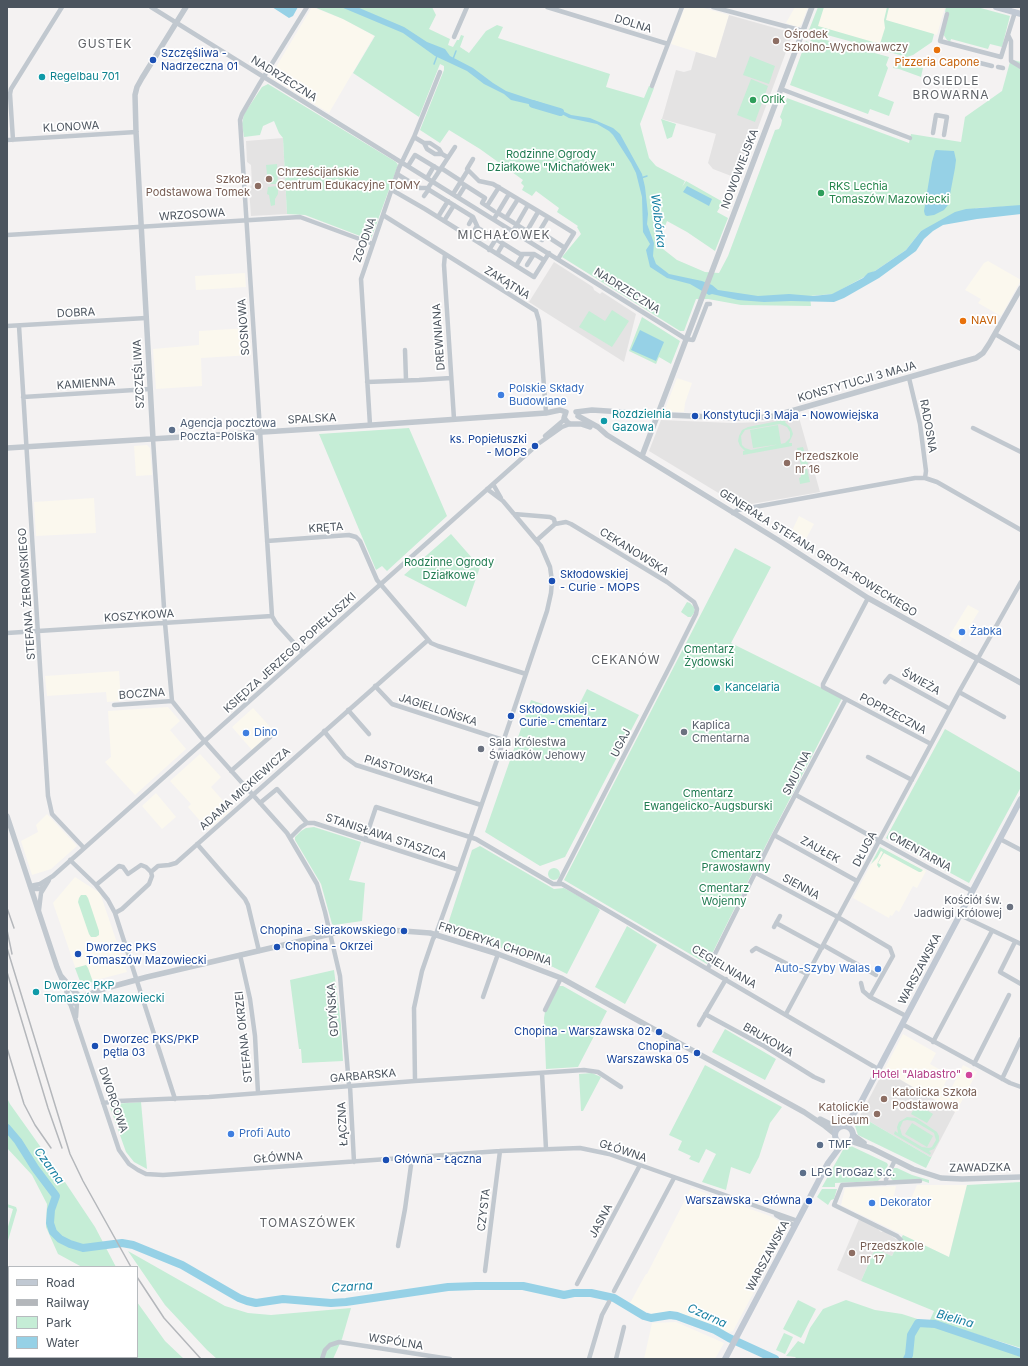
<!DOCTYPE html>
<meta charset="utf-8">
<style>
body{margin:0}
#map{position:relative;width:1028px;height:1366px;overflow:hidden;background:#f4f2f2;font-family:Inter,sans-serif}
canvas{display:block}
.frame{position:absolute;inset:0;border:8px solid #4b545e;pointer-events:none}
.legend{position:absolute;left:8px;top:1266px;width:130px;height:92px;box-sizing:border-box;background:#fff;border:1px solid #b7bbbf;margin:0;padding:5px 7px;list-style:none;font-size:12px;color:#4b545e}
.legend li{display:flex;align-items:center;gap:8px;height:20px}
.legend b{width:20px;border:1px solid #b7bbbf}
</style>
<div id="map">
<canvas width="1028" height="1366"></canvas>
<div class="frame"></div>
<ul class="legend">
<li><b style="height:5px;background:#c1c9d3"></b>Road</li>
<li><b style="height:5px;background:#b4b7bb"></b>Railway</li>
<li><b style="height:11px;background:#c5edd6"></b>Park</li>
<li><b style="height:11px;background:#96d1e6"></b>Water</li>
</ul>
</div>
<script>
const ctx = document.querySelector('canvas').getContext('2d');
ctx.lineJoin = 'round';
function fillPath(path, color) {
  ctx.fillStyle = color;
  ctx.fill(path, 'evenodd');
}
function toPath(rows) {
  const path = new Path2D();
  for (const r of rows) {
    if (r.length === 3) {
      path.moveTo(r[0] + r[2], r[1]);
      path.arc(r[0], r[1], r[2], 0, 2 * Math.PI);
      continue;
    }
    path.moveTo(r[0], r[1]);
    for (let i = 2; i < r.length; i += 2) path.lineTo(r[i], r[i + 1]);
  }
  return path;
}
function trace(path, color, width, dash) {
  ctx.strokeStyle = color;
  ctx.lineWidth = width;
  ctx.lineCap = dash ? 'butt' : 'round';
  ctx.setLineDash(dash || []);
  ctx.stroke(path);
}
function write(font, color, halo, rows, align = 'center') {
  ctx.font = font + ' Inter,sans-serif';
  ctx.lineWidth = 3.5;
  ctx.setLineDash([]);
  ctx.textBaseline = 'middle';
  ctx.strokeStyle = halo;
  ctx.fillStyle = color;
  for (const [text, x, y, turn = 0] of rows) {
    ctx.save();
    ctx.translate(x, y);
    ctx.rotate((+turn || 0) * Math.PI / 180);
    ctx.textAlign = isNaN(turn) ? turn : align;
    if (halo) ctx.strokeText(text, 0, 0);
    ctx.fillText(text, 0, 0);
    ctx.restore();
  }
}
fillPath(toPath([
 [312,7,343,19,374,36,329,113,270,77],
 [685,7,700,7,729,15,716,58,671,44],
 [795,7,808,7,801,25,798,27,786,23],
 [821,7,889,7,884,20,886,20,889,7,945,7,937,35,891,22,910,55,814,30],
 [988,261,1021,280,1001,316,978,303,981,299,965,290,984,263],
 [245,273,246,287,196,290,195,276],
 [249,328,251,355,201,358,202,386,156,389,153,349,199,345,199,331],
 [677,378,692,383,685,403,684,412,667,412,665,409],
 [147,445,150,448,152,475,136,476,134,446],
 [94,498,96,533,36,536,34,502],
 [799,516,814,524,802,546,789,537],
 [968,605,979,611,960,642,949,636],
 [119,671,121,701,107,702,106,692,47,696,45,676],
 [168,707,180,721,170,730,186,749,135,795,105,762,111,757,108,711],
 [253,708,273,730,252,750,232,727],
 [200,754,221,777,211,787,231,810,208,830,188,807,191,804,170,781],
 [156,793,176,817,162,829,142,806],
 [47,814,77,846,51,869,32,875,21,841,38,832,36,825],
 [880,847,926,871,917,888,913,886,899,912,896,910,892,916,890,915,889,918,853,898],
 [75,877,100,893,127,972,81,984,53,903],
 [903,1034,936,1053,930,1064,949,1075,944,1085,951,1089,963,1065,977,1072,956,1112,884,1070],
 [917,1185,967,1185,949,1257,841,1205,845,1188,896,1186,893,1200,907,1208],
 [691,1188,770,1216,783,1223,783,1230,753,1288,755,1290,733,1331,727,1333,676,1311,652,1314,629,1305,642,1281,646,1274,647,1274],
 [676,1322,724,1343,715,1359,644,1359,652,1323]
]), '#fbf8ee');
fillPath(toPath([
 [729,15,793,33,739,179,713,169,708,163,716,134,662,119,676,70,684,72,691,70,696,52,716,58],
 [283,138,287,214,251,216,249,188,252,185,251,165,247,162,246,141],
 [554,262,593,287,594,290,600,294,602,292,636,314,624,362,529,302],
 [798,414,820,492,740,506,649,451,661,420,732,423,763,422,773,420],
 [884,1070,955,1112,932,1156,930,1157,860,1116],
 [859,1219,877,1228,881,1232,884,1231,899,1241,892,1256,875,1249,861,1281,837,1270]
]), '#e4e3e3');
fillPath(toPath([
 [314,7,432,7,436,15,429,29,450,39,448,45,453,47,457,40,459,40,461,35,464,36,460,47,469,53,486,31,497,25,503,27,498,38,610,74,606,87,644,98,649,86,654,88,640,124,649,158,656,166,685,181,682,187,686,181,723,202,717,212,728,218,715,251,687,232,667,221,659,242,663,249,677,260,705,272,719,273,728,256,775,130,779,129,781,125,782,120,780,117,787,98,909,143,911,134,961,142,965,117,1002,91,1010,62,1013,60,1021,62,1021,206,977,208,921,231,906,250,875,271,833,294,810,296,811,306,741,305,708,299,696,299,684,331,680,331,562,257,581,234,577,227,578,226,557,212,559,208,536,191,532,196,522,190,524,186,521,183,523,180,480,149,449,130,440,143,420,130,444,70,444,66,440,64,419,117,353,73,375,36,343,19],
 [818,7,824,7,818,26,880,44,885,28,884,20,887,7,889,7,886,20,934,34,932,42,913,55,907,57,809,30],
 [946,7,977,7,1010,16,1002,47,990,44,988,49,951,39,950,42,947,40,943,34,948,13,945,12],
 [809,35,870,53,871,52,889,57,886,65,888,68,878,96,894,102,889,116,870,109,868,114,790,85,806,41,810,43,811,39,807,37],
 [750,56,775,66,769,84,743,75],
 [896,60,923,68,921,77,899,69,893,68],
 [751,79,768,86,755,122,737,115],
 [268,84,396,162,398,165,371,239,368,239,305,215,287,214,283,138,279,133,274,121,263,126,260,135,244,137,242,124,244,114,262,87],
 [661,119,676,124,672,137,667,139],
 [277,164,278,184,268,184,266,165],
 [278,186,278,194,275,199,275,205,271,206,269,195,267,194,268,187],
 [612,310,629,321,612,347,579,327,589,311,605,321],
 [642,317,680,341,671,364,659,357,656,364,629,351],
 [778,421,786,421,785,422,791,428,793,434,789,443,792,443,792,446,743,455,743,451,745,451,740,446,738,441,739,436,742,430,748,427],
 [780,424,787,427,790,432,790,438,785,443,751,450,745,448,742,445,741,436,745,430],
 [778,425,781,444,753,448,750,430],
 [409,428,447,516,387,571,382,566,376,570,319,434],
 [803,447,808,464,801,465,797,448],
 [807,469,810,482,800,484,799,478,801,477,800,470],
 [451,534,480,567,466,607,404,575],
 [735,548,771,567,731,643,842,698,766,845,707,964,564,880],
 [687,602,690,603,695,608,694,613,691,617,688,617,681,612],
 [587,689,639,715,565,857,540,866,485,832,531,700,574,715],
 [945,729,1021,773,1021,787,969,883,886,838],
 [314,827,361,842,349,880,365,883,362,921,334,925,332,924,321,884,295,840,295,837,301,831,306,828],
 [480,846,554,889,564,888,595,905,600,910,567,974,553,967,499,947,446,930,472,850],
 [880,847,923,870,921,872,919,872,884,853,878,863,881,865,879,868,883,871,879,868,877,865,878,862,883,852,881,851,877,858,871,864],
 [554,874,6],
 [81,895,86,895,88,898,99,931,99,935,96,937,91,937,89,934,78,902,79,898],
 [627,926,657,945,625,1004,595,987],
 [86,965,88,968,93,982,81,984,75,968],
 [334,970,341,1025,343,1061,302,1063,301,1049,299,1049,290,980],
 [559,986,563,986,607,1011,578,1067,546,1069,544,1018,545,1012],
 [725,1029,776,1059,765,1080,712,1052],
 [705,1065,782,1107,770,1123,759,1157,750,1174,731,1167,726,1190,702,1182,716,1154,706,1149,699,1163,689,1159,691,1156,678,1150,682,1141,669,1135],
 [592,1073,601,1077,583,1111,581,1111,579,1074],
 [7,1098,10,1104,57,1170,95,1227,116,1267,82,1267,58,1254,46,1227,47,1204,32,1175,7,1148],
 [141,1102,147,1169,134,1162,126,1152,110,1107,113,1104],
 [917,1104,933,1114,927,1123,911,1114],
 [860,1116,930,1157,932,1156,926,1168,858,1135,855,1126],
 [907,1117,916,1118,937,1132,939,1136,939,1141,934,1149,929,1151,931,1153,930,1155,894,1134,895,1131,898,1133,897,1127,899,1122],
 [907,1120,914,1121,934,1133,936,1140,932,1147,929,1148,922,1147,902,1135,900,1128,903,1121],
 [912,1123,933,1136,927,1147,905,1134],
 [851,1146,887,1163,888,1165,882,1177,878,1181,835,1183,835,1187,822,1187,844,1148],
 [894,1168,897,1168,912,1175,929,1180,929,1183,920,1180,893,1181,890,1177],
 [1021,1182,1021,1348,930,1320,934,1311,861,1281,875,1249,892,1256,899,1241,903,1235,949,1257,967,1185],
 [822,1189,837,1189,834,1199,831,1200,828,1205,817,1197],
 [7,1204,16,1207,17,1210,7,1244,7,1230,13,1209,7,1207],
 [128,1251,225,1306,248,1313,271,1315,351,1308,342,1339,333,1359,217,1359,207,1350,165,1305],
 [798,1300,816,1309,801,1338,783,1329],
 [846,1300,875,1310,902,1314,1013,1350,1021,1353,1021,1359,797,1359,795,1357,786,1356,798,1341,804,1344,810,1328,823,1309],
 [137,1302,165,1341,184,1359,133,1359,134,1357,137,1357],
 [784,1333,793,1337,785,1354,776,1350]
]), '#c5edd6');
fillPath(toPath([
 [272,7,298,7,293,16,289,18],
 [341,7,357,7,404,27,427,42,445,49,450,56,473,68,493,83,506,91,554,107,571,115,590,118,613,128,620,134,642,174,645,187,648,214,647,224,654,243,653,256,656,264,669,274,702,281,712,285,718,290,758,296,789,294,813,296,832,294,863,278,868,273,875,271,906,250,921,231,955,212,966,209,1021,205,1021,214,977,219,943,225,933,231,924,239,916,251,879,278,844,298,834,302,791,301,764,302,738,300,712,294,709,295,690,284,667,278,650,267,646,250,650,244,643,232,642,197,636,173,631,163,613,135,609,131,597,124,569,118,558,112,546,108,511,100,504,94,484,84,467,71,435,56,403,33],
 [936,150,954,151,956,160,955,168,948,205,944,210,934,215,927,216,925,215,924,211,932,162,935,151],
 [687,186,712,199,709,206,683,192],
 [640,330,664,342,656,361,631,350]
]), '#96d1e6');
trace(toPath([
 [453,59,456,51],
 [434,64,437,56],
 [641,178,647,176]
]), '#96d1e6', 1.5);
trace(toPath([
 [533,104,560,112],
 [7,1128,18,1141,35,1168,56,1196,51,1210,50,1223,53,1232,60,1239,70,1244,83,1248,122,1243,133,1245,182,1265,239,1298,247,1301,256,1303,283,1299,331,1303,346,1302,448,1287,476,1286,523,1286,564,1295,574,1293,591,1293,614,1298,644,1316,651,1318,670,1315,677,1316,715,1330,729,1338,775,1359],
 [907,1359,909,1355,911,1335,918,1323,935,1324,1021,1353]
]), '#96d1e6', 8);
trace(toPath([
 [151,7,686,339,693,340,707,304,710,304],
 [547,7,668,44],
 [713,7,803,31],
 [947,14,940,41,1001,57,1015,12],
 [1008,35,1011,41,1011,61,1021,67],
 [454,37,467,7],
 [976,62,992,66],
 [998,67,1003,68],
 [652,86,682,7],
 [781,89,910,138],
 [933,133,936,115,947,117,944,135],
 [414,137,424,143,430,143,439,149,442,154,447,157],
 [7,140,136,132],
 [13,140,10,94,11,89,62,7],
 [424,143,427,149,435,154,442,154],
 [408,166,415,155,440,170],
 [441,168,461,181],
 [468,170,467,169,473,159],
 [397,174,420,188,426,188,473,217,478,228,520,254,534,254,544,260],
 [427,178,434,166],
 [460,182,485,198,482,203,494,211],
 [428,188,455,147],
 [392,190,425,209,534,277,549,253],
 [453,194,468,170,479,181,493,184,548,217,574,233,558,259],
 [424,196,429,189],
 [458,197,465,186],
 [487,206,499,187],
 [498,213,514,223],
 [383,215,536,311,539,321,546,413],
 [438,217,448,201],
 [548,217,536,237,542,240,545,235,565,248],
 [506,218,518,199],
 [494,219,509,194],
 [444,221,454,205],
 [469,224,473,217],
 [517,225,533,235],
 [513,231,528,205],
 [527,231,538,212],
 [7,235,300,217,373,244],
 [470,238,477,226],
 [489,250,496,239],
 [445,254,444,265,454,419],
 [497,254,503,244],
 [527,265,534,254],
 [516,266,523,254],
 [7,326,146,318],
 [19,326,48,796,52,814,84,848],
 [995,334,1021,349],
 [405,350,406,380],
 [909,378,920,424,926,471,925,478],
 [367,382,419,380,451,378],
 [23,397,150,389],
 [370,425,361,279,399,168,414,137,440,72],
 [973,428,1021,452],
 [545,436,565,419],
 [153,439,165,623,172,701,201,737,287,833,317,884,325,912,340,976,349,1086],
 [493,484,501,498],
 [733,513,738,510,915,478,925,478,937,482,1021,530],
 [514,514,550,517,554,519,555,524],
 [537,540,555,524,566,522,571,524,667,582,694,602,697,609,696,614,671,664,558,884],
 [267,541,349,535,356,537,360,541,377,580,431,643,438,646,526,674],
 [868,598,823,684,823,687,931,744],
 [7,633,272,616],
 [303,653,276,623,272,616,240,120,242,114,260,83,307,7],
 [885,682,890,676,950,709],
 [375,686,392,704,503,740],
 [959,692,1004,717],
 [114,705,172,701],
 [348,710,369,734],
 [324,731,345,757,356,765,481,805],
 [868,757,912,780],
 [231,771,271,736],
 [796,795,927,867,972,891],
 [260,803,277,789,307,823],
 [774,835,857,881],
 [290,838,301,827,307,823,314,823,459,870],
 [1000,839,1021,850],
 [365,840,376,807,476,839,553,884,562,884,878,1069],
 [197,844,245,899,248,905,259,951],
 [70,860,96,885,108,900,115,913,175,1099],
 [756,873,836,916,890,948,893,956,870,997,906,1016],
 [96,885,119,866,123,867,128,874,141,865,146,867,151,872],
 [30,886,40,884,53,876,538,444,562,427,570,424],
 [32,889,40,889,44,887],
 [39,910,41,893,49,880],
 [115,913,122,909,149,884,152,876,151,872,158,866,169,865,176,863,428,640],
 [960,915,1021,944],
 [776,923,822,948],
 [774,927,780,916],
 [1015,942,1000,972,1021,984],
 [823,945,876,975],
 [752,951,756,948,807,974],
 [240,955,250,999,255,1036,258,1093],
 [708,968,774,835,846,699],
 [861,983,863,991,870,997],
 [483,997,498,954],
 [70,1003,119,1150,129,1164,138,1170,146,1174,163,1175,500,1151,580,1148,609,1154,798,1221],
 [545,1010,561,978],
 [705,1014,764,1046,814,1077,823,1081],
 [786,1014,959,692,1021,582],
 [76,1017,77,1002],
 [902,1024,1010,1083,1021,1087],
 [699,1025,726,979],
 [933,1042,992,931],
 [974,1064,1009,995],
 [542,1073,546,1149],
 [1002,1079,1021,1039],
 [415,1081,414,1008,422,971,433,939,436,934,459,870,497,760,547,611,551,593,552,581,550,567,541,546,503,501,487,489],
 [350,1086,354,1162],
 [103,1103,118,1101,209,1097,415,1081,584,1070,598,1072,621,1087],
 [886,1183,886,1179,895,1160],
 [776,1215,795,1226],
 [901,1240,897,1236,834,1205,842,1185,920,1181],
 [398,1246,405,1209,412,1158],
 [485,1271,500,1151],
 [577,1284,640,1165],
 [614,1291,674,1178],
 [7,1358,9,1359],
 [322,1359,325,1350,330,1345,339,1342,450,1359],
 [589,1359,602,1315,609,1302],
 [616,1359,624,1327]
]), '#c1c8cf', 4.5);
trace(toPath([
 [566,412,564,418,567,422,570,424,581,424,590,427],
 [576,412,592,410,668,415,735,418,764,417,774,416,976,358,983,353,989,344,1021,288],
 [578,416,598,427,607,435,778,540,868,598,1021,683],
 [153,439,136,132,135,95,137,87,142,78,186,7],
 [7,448,343,427,546,413,560,410,566,412],
 [642,456,812,7],
 [7,816,57,967,67,991,67,999,70,1003,75,1003,79,1000,79,996,74,991,61,976],
 [79,998,103,989,147,977,339,932,350,930,376,929,430,933,498,954,561,978,804,1112,825,1126,835,1134],
 [820,1119,838,1128],
 [853,1135,864,1143],
 [850,1141,871,1148,913,1169,941,1178,962,1179,1021,1177]
]), '#c1c8cf', 5.5);
trace(toPath([
 [996,7,1021,14],
 [845,1126,859,1106,1021,799],
 [844,1135,9],
 [725,1359,828,1163,843,1143]
]), '#c1c9d3', 6);
trace(toPath([
 [7,908,14,928],
 [7,930,12,954],
 [7,948,70,1154,83,1181,131,1267],
 [7,972,48,1108,62,1148],
 [7,1048,24,1104,35,1125,51,1148],
 [137,1277,164,1318,201,1359]
]), '#b4b7bb', 1.5);
for (const [x, y, r, color] of [
 [776,41,4,"#8d6e63"],
 [937,50,4,"#e8710a"],
 [153,60,4,"#1a4fb4"],
 [42,77,4,"#0f9aa8"],
 [753,100,4,"#2e9e5b"],
 [269,179,4,"#8d6e63"],
 [258,186,4,"#8d6e63"],
 [821,193,4,"#2e9e5b"],
 [963,321,4,"#e8710a"],
 [501,395,4,"#3f7fe0"],
 [695,416,4,"#1a4fb4"],
 [604,421,4,"#0f9aa8"],
 [172,430,4,"#5c6f8a"],
 [535,446,4,"#1a4fb4"],
 [787,463,4,"#8d6e63"],
 [552,581,4,"#1a4fb4"],
 [962,632,4,"#3f7fe0"],
 [717,688,4,"#0f9aa8"],
 [511,716,4,"#1a4fb4"],
 [684,732,4,"#6b7280"],
 [246,733,4,"#3f7fe0"],
 [481,749,4,"#6b7280"],
 [1010,907,4,"#6b7280"],
 [404,931,4,"#1a4fb4"],
 [277,947,4,"#1a4fb4"],
 [78,954,4,"#1a4fb4"],
 [878,969,4,"#3f7fe0"],
 [36,992,4,"#0f9aa8"],
 [659,1032,4,"#1a4fb4"],
 [95,1046,4,"#1a4fb4"],
 [697,1053,4,"#1a4fb4"],
 [969,1075,4,"#d1479c"],
 [884,1099,4,"#8d6e63"],
 [877,1114,4,"#8d6e63"],
 [231,1134,4,"#3f7fe0"],
 [820,1145,4,"#5c6f8a"],
 [386,1160,4,"#1a4fb4"],
 [803,1173,4,"#5c6f8a"],
 [809,1201,4,"#1a4fb4"],
 [872,1203,4,"#3f7fe0"],
 [852,1253,4,"#8d6e63"]
]) {
  const dot = new Path2D();
  dot.arc(x, y, r, 0, 2 * Math.PI);
  ctx.fillStyle = color;
  ctx.fill(dot);
  trace(dot, '#fff', 1.5);
}
write('11px', '#4b545e', '#fff', [
 ["DOLNA",633,24,17],
 ["NADRZECZNA",284,79,32],
 ["KLONOWA",71,127,-3],
 ["NOWOWIEJSKA",740,169,-69],
 ["WRZOSOWA",192,215,-4],
 ["ZGODNA",365,240,-70],
 ["ZAKĄTNA",507,283,32],
 ["NADRZECZNA",627,291,32],
 ["DOBRA",76,313,-3],
 ["SOSNOWA",244,327,-94],
 ["DREWNIANA",439,337,-94],
 ["SZCZĘŚLIWA",139,374,-93],
 ["KONSTYTUCJI 3 MAJA",857,382,-16],
 ["KAMIENNA",86,384,-4],
 ["SPALSKA",312,419,-3],
 ["RADOSNA",928,426,80],
 ["KRĘTA",326,528,-4],
 ["CEKANOWSKA",634,552,32],
 ["GENERAŁA STEFANA GROTA-ROWECKIEGO",818,553,32],
 ["STEFANA ŻEROMSKIEGO",27,594,-94],
 ["KOSZYKOWA",139,616,-4],
 ["KSIĘDZA JERZEGO POPIEŁUSZKI",290,653,-42],
 ["ŚWIEŻA",921,682,29],
 ["BOCZNA",142,694,-4],
 ["JAGIELLOŃSKA",438,710,18],
 ["POPRZECZNA",893,714,28],
 ["UGAJ",621,743,-63],
 ["PIASTOWSKA",399,770,18],
 ["SMUTNA",797,773,-63],
 ["ADAMA MICKIEWICZA",245,789,-42],
 ["STANISŁAWA STASZICA",386,837,18],
 ["DŁUGA",865,849,-62],
 ["ZAUŁEK",820,850,29],
 ["CMENTARNA",920,852,29],
 ["SIENNA",801,887,29],
 ["FRYDERYKA CHOPINA",495,944,18],
 ["CEGIELNIANA",724,967,31],
 ["WARSZAWSKA",920,969,-62],
 ["GDYŃSKA",333,1010,-94],
 ["STEFANA OKRZEI",244,1037,-96],
 ["BRUKOWA",768,1040,30],
 ["GARBARSKA",363,1076,-5],
 ["DWORCOWA",113,1100,71],
 ["ŁĄCZNA",343,1124,-93],
 ["GŁÓWNA",623,1151,18],
 ["GŁÓWNA",278,1158,-4],
 ["ZAWADZKA",980,1168,-1],
 ["CZYSTA",484,1210,-83],
 ["JASNA",601,1221,-62],
 ["WARSZAWSKA",768,1256,-62],
 ["WSPÓLNA",396,1342,9]
]);
write('11px', '#785e54', '#fff', [
 ["Ośrodek",784,35],
 ["Szkolno-Wychowawczy",784,48],
 ["Chrześcijańskie",277,173],
 ["Centrum Edukacyjne TOMY",277,186],
 ["Szkoła",250,180,"right"],
 ["Podstawowa Tomek",250,193,"right"],
 ["Przedszkole",795,457],
 ["nr 16",795,470],
 ["Katolicka Szkoła",892,1093],
 ["Podstawowa",892,1106],
 ["Katolickie",869,1108,"right"],
 ["Liceum",869,1121,"right"],
 ["Przedszkole",860,1247],
 ["nr 17",860,1260]
], 'left');
write('11px', '#164399', '#fff', [
 ["Szczęśliwa -",161,54],
 ["Nadrzeczna 01",161,67],
 ["Konstytucji 3 Maja - Nowowiejska",703,416],
 ["ks. Popiełuszki",527,440,"right"],
 ["- MOPS",527,453,"right"],
 ["Skłodowskiej",560,575],
 ["- Curie - MOPS",560,588],
 ["Skłodowskiej -",519,710],
 ["Curie - cmentarz",519,723],
 ["Chopina - Sierakowskiego",396,931,"right"],
 ["Chopina - Okrzei",285,947],
 ["Dworzec PKS",86,948],
 ["Tomaszów Mazowiecki",86,961],
 ["Chopina - Warszawska 02",651,1032,"right"],
 ["Dworzec PKS/PKP",103,1040],
 ["pętla 03",103,1053],
 ["Chopina -",689,1047,"right"],
 ["Warszawska 05",689,1060,"right"],
 ["Główna - Łączna",394,1160],
 ["Warszawska - Główna",801,1201,"right"]
], 'left');
write('11px', '#c56008', '#fff', [
 ["Pizzeria Capone",937,63],
 ["NAVI",971,321,"left"]
]);
write('11px', '#0d838f', '#fff', [
 ["Regelbau 701",50,77],
 ["Rozdzielnia",612,415],
 ["Gazowa",612,428],
 ["Kancelaria",725,688],
 ["Dworzec PKP",44,986],
 ["Tomaszów Mazowiecki",44,999]
], 'left');
write('11px', '#27864d', '#fff', [
 ["Orlik",761,100],
 ["RKS Lechia",829,187],
 ["Tomaszów Mazowiecki",829,200]
], 'left');
write('11px', '#207b51', '#fff', [
 ["Rodzinne Ogrody",551,155],
 ["Działkowe \"Michałówek\"",551,168],
 ["Rodzinne Ogrody",449,563],
 ["Działkowe",449,576],
 ["Cmentarz",709,650],
 ["Żydowski",709,663],
 ["Cmentarz",708,794],
 ["Ewangelicko-Augsburski",708,807],
 ["Cmentarz",736,855],
 ["Prawosławny",736,868],
 ["Cmentarz",724,889],
 ["Wojenny",724,902]
]);
write('11px', '#366cbe', '#fff', [
 ["Polskie Składy",509,389],
 ["Budowlane",509,402],
 ["Żabka",970,632],
 ["Dino",254,733],
 ["Auto-Szyby Walas",870,969,"right"],
 ["Profi Auto",239,1134],
 ["Dekorator",880,1203]
], 'left');
write('11px', '#4e5e75', '#fff', [
 ["Agencja pocztowa",180,424],
 ["Poczta-Polska",180,437],
 ["TMF",828,1145],
 ["LPG ProGaz s.c.",811,1173]
], 'left');
write('11px', '#5b616d', '#fff', [
 ["Kaplica",692,726],
 ["Cmentarna",692,739],
 ["Sala Królestwa",489,743],
 ["Świadków Jehowy",489,756],
 ["Kościół św.",1002,901,"right"],
 ["Jadwigi Królowej",1002,914,"right"]
], 'left');
write('11px', '#b23c85', '#fff', [
 ["Hotel \"Alabastro\"",961,1075]
], 'right');
ctx.letterSpacing = '1px';
write('12px', '#5e6166', '#fff', [
 ["GUSTEK",105,44],
 ["OSIEDLE",951,81],
 ["BROWARNA",951,95],
 ["MICHAŁOWEK",504,235],
 ["CEKANÓW",626,660],
 ["TOMASZÓWEK",308,1223]
]);
ctx.letterSpacing = '0px';
write('italic 12px', '#1880a3', '#fff', [
 ["Wolbórka",658,221,83],
 ["Czarna",49,1166,54],
 ["Czarna",352,1287,-4],
 ["Czarna",707,1316,24],
 ["Bielina",955,1319,16]
]);
</script>
